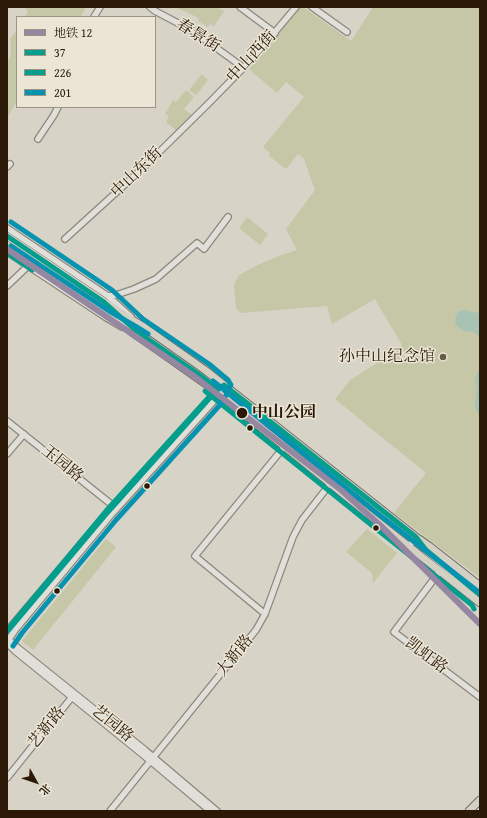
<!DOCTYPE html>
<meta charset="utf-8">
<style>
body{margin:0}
#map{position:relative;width:487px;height:818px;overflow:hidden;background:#d7d3c6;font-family:"Gentium Book Plus","Noto Serif SC",serif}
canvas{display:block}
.frame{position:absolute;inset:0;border:8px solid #2c1908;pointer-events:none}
.legend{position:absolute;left:16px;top:16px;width:140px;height:92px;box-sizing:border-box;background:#eae5d5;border:1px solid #9e9383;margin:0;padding:5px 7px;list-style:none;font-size:12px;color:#2c1908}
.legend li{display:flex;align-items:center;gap:8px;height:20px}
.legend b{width:20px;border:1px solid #9e9383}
.north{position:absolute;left:16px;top:762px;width:40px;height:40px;-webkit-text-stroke:3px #eae5d5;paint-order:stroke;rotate:130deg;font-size:11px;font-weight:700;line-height:16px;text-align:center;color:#2c1908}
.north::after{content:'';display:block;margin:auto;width:14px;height:18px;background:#2c1908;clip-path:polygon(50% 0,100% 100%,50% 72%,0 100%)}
</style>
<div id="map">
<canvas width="487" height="818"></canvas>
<div class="frame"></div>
<ul class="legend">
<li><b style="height:5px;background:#9586a1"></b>地铁 12</li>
<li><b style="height:5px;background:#059e8d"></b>37</li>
<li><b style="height:5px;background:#059e8d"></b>226</li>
<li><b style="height:5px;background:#0793b0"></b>201</li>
</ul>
<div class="north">北</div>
</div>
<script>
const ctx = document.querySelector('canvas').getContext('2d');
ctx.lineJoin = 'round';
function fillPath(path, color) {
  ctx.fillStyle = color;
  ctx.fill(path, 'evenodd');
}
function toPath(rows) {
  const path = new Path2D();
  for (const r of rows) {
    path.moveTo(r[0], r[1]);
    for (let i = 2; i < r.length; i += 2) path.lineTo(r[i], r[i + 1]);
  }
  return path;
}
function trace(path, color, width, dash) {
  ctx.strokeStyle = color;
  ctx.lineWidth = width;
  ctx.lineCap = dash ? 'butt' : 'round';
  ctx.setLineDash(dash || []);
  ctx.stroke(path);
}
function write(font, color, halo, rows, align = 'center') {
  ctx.font = font + ' "Gentium Book Plus","Noto Serif SC",serif';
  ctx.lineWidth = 3;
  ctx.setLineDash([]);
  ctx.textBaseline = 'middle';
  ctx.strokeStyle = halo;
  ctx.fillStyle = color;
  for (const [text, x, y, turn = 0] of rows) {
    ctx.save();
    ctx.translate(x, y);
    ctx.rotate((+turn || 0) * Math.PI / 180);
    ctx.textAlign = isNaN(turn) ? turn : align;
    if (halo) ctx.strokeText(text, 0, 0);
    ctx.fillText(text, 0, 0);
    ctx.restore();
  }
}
fillPath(toPath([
 [23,7,86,7,81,17,25,17,28,11],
 [175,7,216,7,224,11,214,26,210,24,208,27,198,21,199,18],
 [300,7,303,7,351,41,373,7,480,7,480,578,394,513,426,473,335,399,350,380,401,348,402,345,375,299,332,324,327,306,241,313,236,309,234,286,236,281,239,275,258,265,276,257,297,250,286,229,315,190,304,159,298,154,286,169,269,156,270,153,263,147,304,97,286,82,277,93,249,69],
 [17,30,17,101,7,118,7,62,10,57,11,48,10,39],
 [202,74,208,80,196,95,189,90],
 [186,90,194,97,184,109,193,116,178,132,166,122,169,116,165,114,173,100,176,102],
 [247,217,268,234,260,245,239,228],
 [367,529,397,553,373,583,372,573,346,552],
 [106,539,116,547,33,650,22,641]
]), '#c5c7a7');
fillPath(toPath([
 [463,310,478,313,480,312,480,337,473,332,463,331,456,325,455,319,458,312],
 [480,366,480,418,475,407,475,401,477,388,475,381,477,373,479,369]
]), '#a8c2b4');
const minor = toPath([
 [150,7,155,11,193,31,244,68],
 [240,7,275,33],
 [312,7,347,32],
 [94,17,100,7],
 [38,139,54,115,58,107],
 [7,167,10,164],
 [7,228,108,296,131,317],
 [65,239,143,168,210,102,253,58,296,7],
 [7,252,105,317,122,327],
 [7,286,28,266],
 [108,296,116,295,134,289,156,279,197,243,204,249,228,217],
 [7,421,116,508],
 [7,454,24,434],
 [409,546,416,537],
 [440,571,394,632,480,697],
 [265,614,195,556,284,447],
 [7,632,12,625,108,512,218,390],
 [7,638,18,648,145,750,217,811],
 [7,642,16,629,111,515,214,401,219,394,224,385],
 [7,643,15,651,142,754,210,811],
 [7,778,72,697],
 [110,811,256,630,265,614,293,537,302,520,330,484]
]);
const major = toPath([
 [7,236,124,315,144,327,205,370,387,514,416,537,426,550,480,595],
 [7,245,105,310,132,332,165,355,216,391,373,518,480,603],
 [419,539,429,546,480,586],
 [469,811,480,800]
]);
trace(minor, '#8c877d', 8);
trace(major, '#726d64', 9);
trace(minor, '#e1dfd9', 5.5);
trace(major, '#d5d0c4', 7);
trace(toPath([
 [7,632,108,512,216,391,224,385,416,537,426,550,480,595]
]), '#059e8d', 5);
trace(toPath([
 [7,236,104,302,135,330,201,376,215,387,209,397,106,511,7,630],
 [7,253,32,270],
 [205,391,369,523,472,605,474,609]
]), '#059e8d', 5);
trace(toPath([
 [11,222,112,290,143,319,209,364,228,380,231,385,225,397,219,406,116,520,22,633,13,646],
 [11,246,109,311,135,326,148,334],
 [213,381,377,513,480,593]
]), '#0793b0', 5);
trace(toPath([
 [7,249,194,376,341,490,382,527,480,624]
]), '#9586a1', 6);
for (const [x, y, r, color] of [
 [443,357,4,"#685a4a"],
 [242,413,6,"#2c1908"],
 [250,428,3.5,"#2c1908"],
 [147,486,3.5,"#2c1908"],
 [376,528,3.5,"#2c1908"],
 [57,591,3.5,"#2c1908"]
]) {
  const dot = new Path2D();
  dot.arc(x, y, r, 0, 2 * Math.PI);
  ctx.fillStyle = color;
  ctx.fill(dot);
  trace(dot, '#eae5d5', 1.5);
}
write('16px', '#2c1908', '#eae5d5', [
 ["春景街",198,36,32],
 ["中山西街",252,57,-47],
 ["中山东街",137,173,-44],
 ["玉园路",62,464,39],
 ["大新路",235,656,-51],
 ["凯虹路",426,656,37],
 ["艺园路",112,724,39],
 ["艺新路",47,728,-51]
]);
write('16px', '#2c1908', '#eae5d5', [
 ["孙中山纪念馆",435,357]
], 'right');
write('bold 16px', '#2c1908', '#eae5d5', [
 ["中山公园",252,413]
], 'left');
</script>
